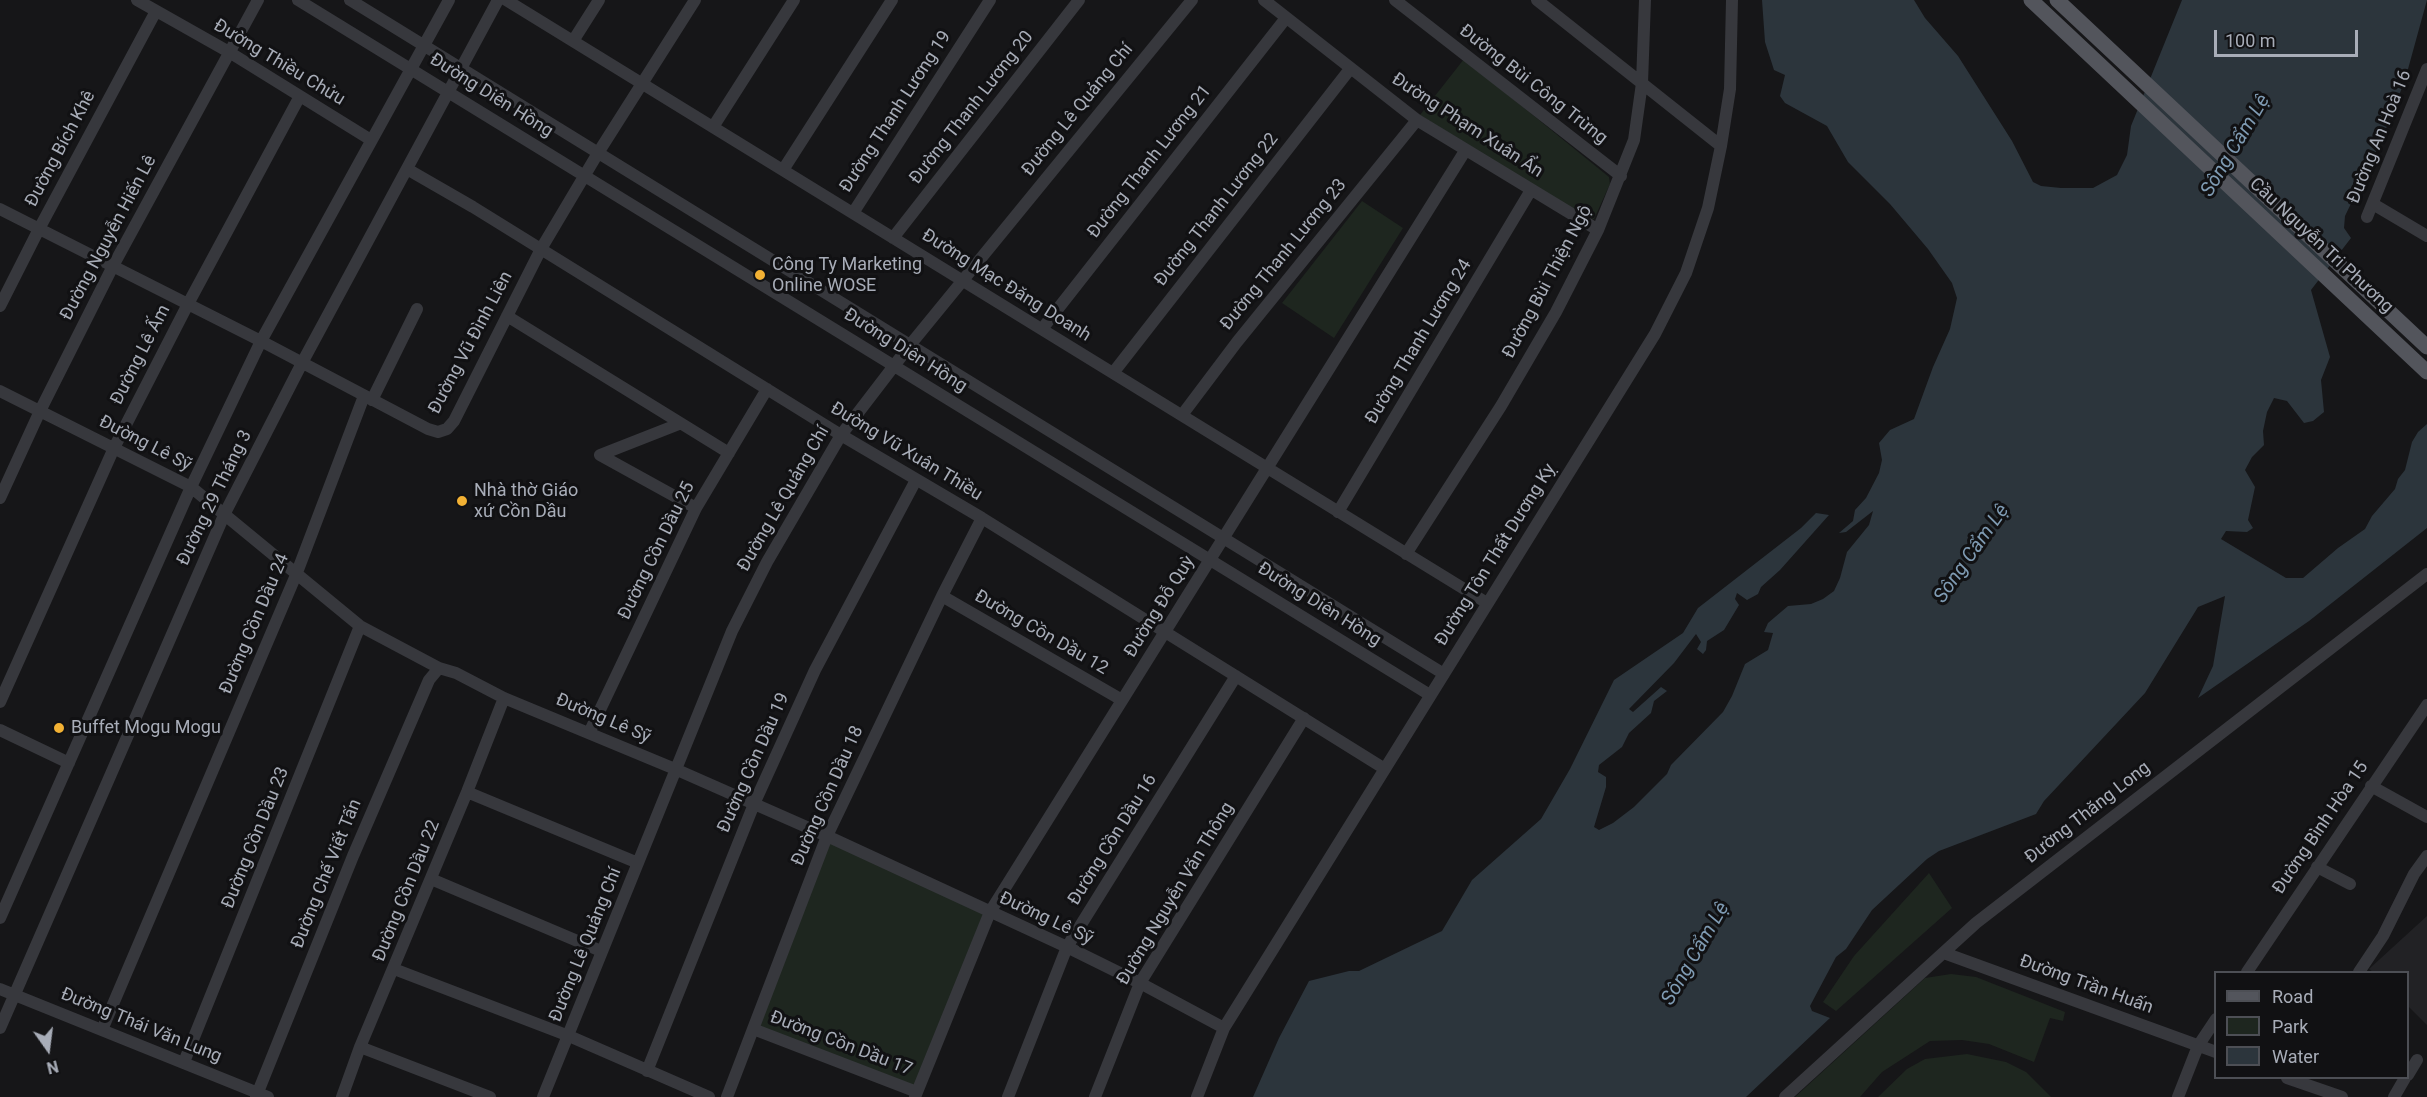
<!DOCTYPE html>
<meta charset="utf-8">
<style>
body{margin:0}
#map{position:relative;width:2427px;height:1097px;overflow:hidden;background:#161618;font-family:Roboto,sans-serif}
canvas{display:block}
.legend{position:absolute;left:2214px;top:971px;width:195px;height:108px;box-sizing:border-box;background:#111113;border:2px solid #4d4f55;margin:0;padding:8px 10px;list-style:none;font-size:18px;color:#a8adb8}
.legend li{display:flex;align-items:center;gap:12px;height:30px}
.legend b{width:30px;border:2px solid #4d4f55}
.north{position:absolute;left:18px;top:1019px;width:60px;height:60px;-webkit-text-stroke:4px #111113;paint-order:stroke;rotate:166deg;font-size:16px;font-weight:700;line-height:24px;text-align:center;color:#a8adb8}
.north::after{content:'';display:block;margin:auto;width:21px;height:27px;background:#a8adb8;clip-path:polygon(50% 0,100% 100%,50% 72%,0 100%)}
.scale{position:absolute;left:2214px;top:30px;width:144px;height:27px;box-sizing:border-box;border:3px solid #a8adb8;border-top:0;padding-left:8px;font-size:18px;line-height:21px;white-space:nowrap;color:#a8adb8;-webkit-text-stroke:4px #111113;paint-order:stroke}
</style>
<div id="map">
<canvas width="2427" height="1097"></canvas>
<ul class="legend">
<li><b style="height:8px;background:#53555c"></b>Road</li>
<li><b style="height:16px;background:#1e261f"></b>Park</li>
<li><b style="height:16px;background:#2c353c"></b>Water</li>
</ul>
<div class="north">N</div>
<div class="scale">100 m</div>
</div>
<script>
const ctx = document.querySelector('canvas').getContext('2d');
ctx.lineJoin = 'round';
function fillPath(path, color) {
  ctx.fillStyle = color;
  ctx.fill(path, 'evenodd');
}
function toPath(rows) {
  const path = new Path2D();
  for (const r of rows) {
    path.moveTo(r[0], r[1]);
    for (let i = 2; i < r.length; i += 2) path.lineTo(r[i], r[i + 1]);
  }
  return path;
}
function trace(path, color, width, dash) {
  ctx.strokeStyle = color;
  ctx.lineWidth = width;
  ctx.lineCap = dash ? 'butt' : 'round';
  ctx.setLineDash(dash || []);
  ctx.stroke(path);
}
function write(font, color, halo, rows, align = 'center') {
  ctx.font = font + ' Roboto,sans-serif';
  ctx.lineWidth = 6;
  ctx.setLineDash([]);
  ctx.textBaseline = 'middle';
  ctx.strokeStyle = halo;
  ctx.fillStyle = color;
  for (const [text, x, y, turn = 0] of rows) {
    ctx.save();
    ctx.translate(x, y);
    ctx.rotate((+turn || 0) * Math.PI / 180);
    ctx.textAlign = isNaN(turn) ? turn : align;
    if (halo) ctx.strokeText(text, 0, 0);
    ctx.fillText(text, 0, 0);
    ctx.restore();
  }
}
fillPath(toPath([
 [2427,916,2427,1025,2408,1006,2408,972,2373,972,2369,969]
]), '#222225');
fillPath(toPath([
 [1464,59,1609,177,1610,184,1594,219,1587,221,1420,115],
 [1362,201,1403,228,1334,338,1282,303],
 [827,836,990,912,917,1092,753,1029],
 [1929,873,1952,908,1836,1011,1823,1002,1854,956],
 [1951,974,1976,977,2065,1012,2063,1021,2050,1018,2034,1062,1989,1044,1962,1040,1930,1041,1882,1072,1860,1097,1795,1097,1925,978],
 [1967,1054,2006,1062,2026,1072,2051,1097,1878,1097,1907,1069,1925,1059]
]), '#1e261f');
fillPath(toPath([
 [1762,0,1914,0,1925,18,1958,56,2012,141,2033,182,2041,186,2061,188,2093,188,2117,175,2127,155,2131,126,2182,0,2427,0,2405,80,2380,144,2345,216,2344,228,2351,238,2311,290,2330,357,2321,380,2324,412,2313,421,2304,423,2287,401,2274,398,2267,412,2263,431,2264,445,2252,457,2245,470,2255,487,2248,520,2253,528,2247,532,2226,531,2221,539,2286,578,2303,578,2338,548,2365,529,2372,516,2395,489,2398,479,2405,470,2412,442,2418,432,2427,424,2427,528,2309,621,2198,698,2213,666,2225,596,2198,607,2145,693,2044,801,2036,814,1939,851,1927,859,1872,910,1846,949,1836,957,1810,1006,1812,1011,1830,1018,1746,1097,1253,1097,1279,1038,1309,981,1349,971,1359,971,1442,931,1472,880,1541,819,1570,769,1614,680,1683,633,1698,608,1801,528,1816,513,1829,515,1780,570,1761,587,1758,594,1747,600,1737,593,1735,599,1739,605,1724,630,1707,641,1706,650,1703,654,1697,649,1701,642,1696,634,1674,663,1629,709,1633,712,1661,687,1667,691,1654,701,1651,713,1629,733,1622,747,1599,765,1598,772,1606,777,1606,787,1594,827,1599,830,1613,823,1634,807,1667,774,1671,765,1723,712,1732,696,1745,664,1768,650,1773,633,1764,632,1768,623,1788,606,1811,604,1823,599,1834,591,1840,578,1847,552,1869,525,1873,511,1846,532,1839,533,1853,521,1855,510,1866,498,1879,473,1882,460,1879,443,1890,430,1914,419,1933,367,1950,329,1957,298,1952,283,1928,249,1890,204,1848,162,1827,126,1785,103,1780,96,1785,75,1774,70,1765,42]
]), '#2c353c');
trace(toPath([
 [137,0,229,52,371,140],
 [298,0,1430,695],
 [350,0,1444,674],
 [506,0,1487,603],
 [1264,0,1417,120,1598,230],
 [1395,0,1621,176],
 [1537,0,1721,146],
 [573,41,599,0],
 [713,127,794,0],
 [407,169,473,207,841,435,982,518,1385,769],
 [783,170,892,0],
 [2373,204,2427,236],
 [0,209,261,341,428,429,438,432,447,429,454,421,541,249,598,153,695,0],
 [853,213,990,0],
 [2367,217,2427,69],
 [893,238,1079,0],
 [0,306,39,229,156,11],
 [507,316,729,453],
 [1042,329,1286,18],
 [1113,373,1350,69],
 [0,391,191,487,360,626,439,668,456,673,504,698,675,769,827,836,1067,947,1140,983,1224,1028],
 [372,400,417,309],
 [1182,415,1237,342,1417,120],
 [679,424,600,455,696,508],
 [0,498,40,411,113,266,258,0],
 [1338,512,1531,190],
 [1406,554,1501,406,1556,312,1598,230,1634,140,1642,83,1645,0],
 [942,596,1122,700],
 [0,702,114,448,188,304,300,96],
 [0,730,69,763],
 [589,733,696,508,767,389],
 [2371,786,2427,817],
 [467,792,638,863],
 [2317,867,2350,884],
 [431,879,601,951],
 [0,918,191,487,261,341,449,0],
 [1944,953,2216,1052],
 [394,969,569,1036,709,1097],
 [2247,972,2427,705],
 [2359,972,2383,936,2414,874,2427,856],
 [0,989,268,1097],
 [0,1028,225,513,302,363,498,0],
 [753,1029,917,1092],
 [102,1030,296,575,364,396],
 [360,1047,490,1097],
 [184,1062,360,626],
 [647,1071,754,804,815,670,916,480],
 [2408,1075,2417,1060],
 [2287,1078,2342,1097],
 [256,1097,353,856,429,680,439,668],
 [342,1097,360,1047,467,792,504,698],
 [543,1097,732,631,767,562,841,435,910,345,1192,0],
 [727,1097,827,836,942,596,982,518],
 [915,1097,990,912,1465,151],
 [1008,1097,1067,947,1236,676],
 [1095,1097,1140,983,1304,718],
 [1197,1097,1224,1028,1655,334,1686,273,1708,208,1721,146,1730,89,1732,0],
 [1785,1097,1976,923,2427,574],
 [2178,1097,2198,1046,2216,1019],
 [2394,1097,2405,1078]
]), '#37383d', 12);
trace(toPath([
 [2031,0,2427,372],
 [2057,0,2427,347]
]), '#53555c', 15);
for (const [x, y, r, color] of [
 [760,275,6,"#f2b134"],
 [462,501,6,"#f2b134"],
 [59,728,6,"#f2b134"]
]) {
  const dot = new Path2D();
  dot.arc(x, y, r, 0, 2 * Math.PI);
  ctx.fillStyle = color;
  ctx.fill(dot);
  trace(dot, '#111113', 2);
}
write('18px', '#a8adb8', '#111113', [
 ["Đường Thiều Chửu",279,63,31],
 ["Đường Bùi Công Trừng",1533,85,38],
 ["Đường Diên Hồng",491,96,32],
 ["Đường Thanh Lương 20",972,108,-52],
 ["Đường Lê Quảng Chí",1078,110,-51],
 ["Đường Thanh Lương 19",896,112,-57],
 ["Đường Phạm Xuân Ẩn",1467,126,33],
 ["Đường An Hoà 16",2380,137,-68],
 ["Đường Bích Khê",61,149,-62],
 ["Đường Thanh Lương 21",1150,162,-52],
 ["Đường Thanh Lương 22",1217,210,-52],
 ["Đường Nguyễn Hiến Lê",109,238,-62],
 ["Cầu Nguyễn Tri Phương",2321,246,43],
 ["Đường Thanh Lương 23",1284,255,-51],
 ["Đường Bùi Thiện Ngộ",1548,282,-62],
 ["Đường Mạc Đăng Doanh",1006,286,32],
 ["Đường Thanh Lương 24",1419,342,-59],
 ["Đường Vũ Đình Liên",471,343,-62],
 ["Đường Diên Hồng",905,351,32],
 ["Đường Lê Ấm",141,355,-63],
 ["Đường Lê Sỹ",145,444,27],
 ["Đường Vũ Xuân Thiều",906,452,31],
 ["Đường 29 Tháng 3",215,498,-64],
 ["Đường Lê Quảng Chí",784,499,-60],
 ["Đường Cồn Dầu 25",657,551,-64],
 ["Đường Tôn Thất Dương Kỵ",1496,555,-58],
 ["Đường Diên Hồng",1319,605,32],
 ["Đường Đỗ Quỳ",1160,607,-58],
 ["Đường Cồn Dầu 24",255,624,-67],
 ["Đường Cồn Dầu 12",1041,633,30],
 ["Đường Lê Sỹ",603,719,23],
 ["Đường Cồn Dầu 19",754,763,-66],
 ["Đường Cồn Dầu 18",828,796,-66],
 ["Đường Thăng Long",2088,813,-38],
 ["Đường Bình Hòa 15",2321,828,-56],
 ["Đường Cồn Dầu 23",256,838,-68],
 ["Đường Cồn Dầu 16",1113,840,-58],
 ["Đường Chế Viết Tấn",327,874,-68],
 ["Đường Cồn Dầu 22",407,891,-68],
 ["Đường Nguyễn Văn Thông",1176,894,-59],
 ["Đường Lê Sỹ",1046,919,25],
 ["Đường Lê Quảng Chí",586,945,-68],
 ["Đường Trần Huấn",2086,985,20],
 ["Đường Thái Văn Lung",141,1026,22],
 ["Đường Cồn Dầu 17",841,1044,21]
]);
write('18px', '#a8adb8', '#111113', [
 ["Công Ty Marketing",772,265],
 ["Online WOSE",772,286],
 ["Nhà thờ Giáo",474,491],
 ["xứ Cồn Dầu",474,512],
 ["Buffet Mogu Mogu",71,728]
], 'left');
write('italic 20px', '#7f9bb3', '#111113', [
 ["Sông Cẩm Lệ",2236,146,-59],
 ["Sông Cẩm Lệ",1972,554,-55],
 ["Sông Cẩm Lệ",1696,954,-60]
]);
</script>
